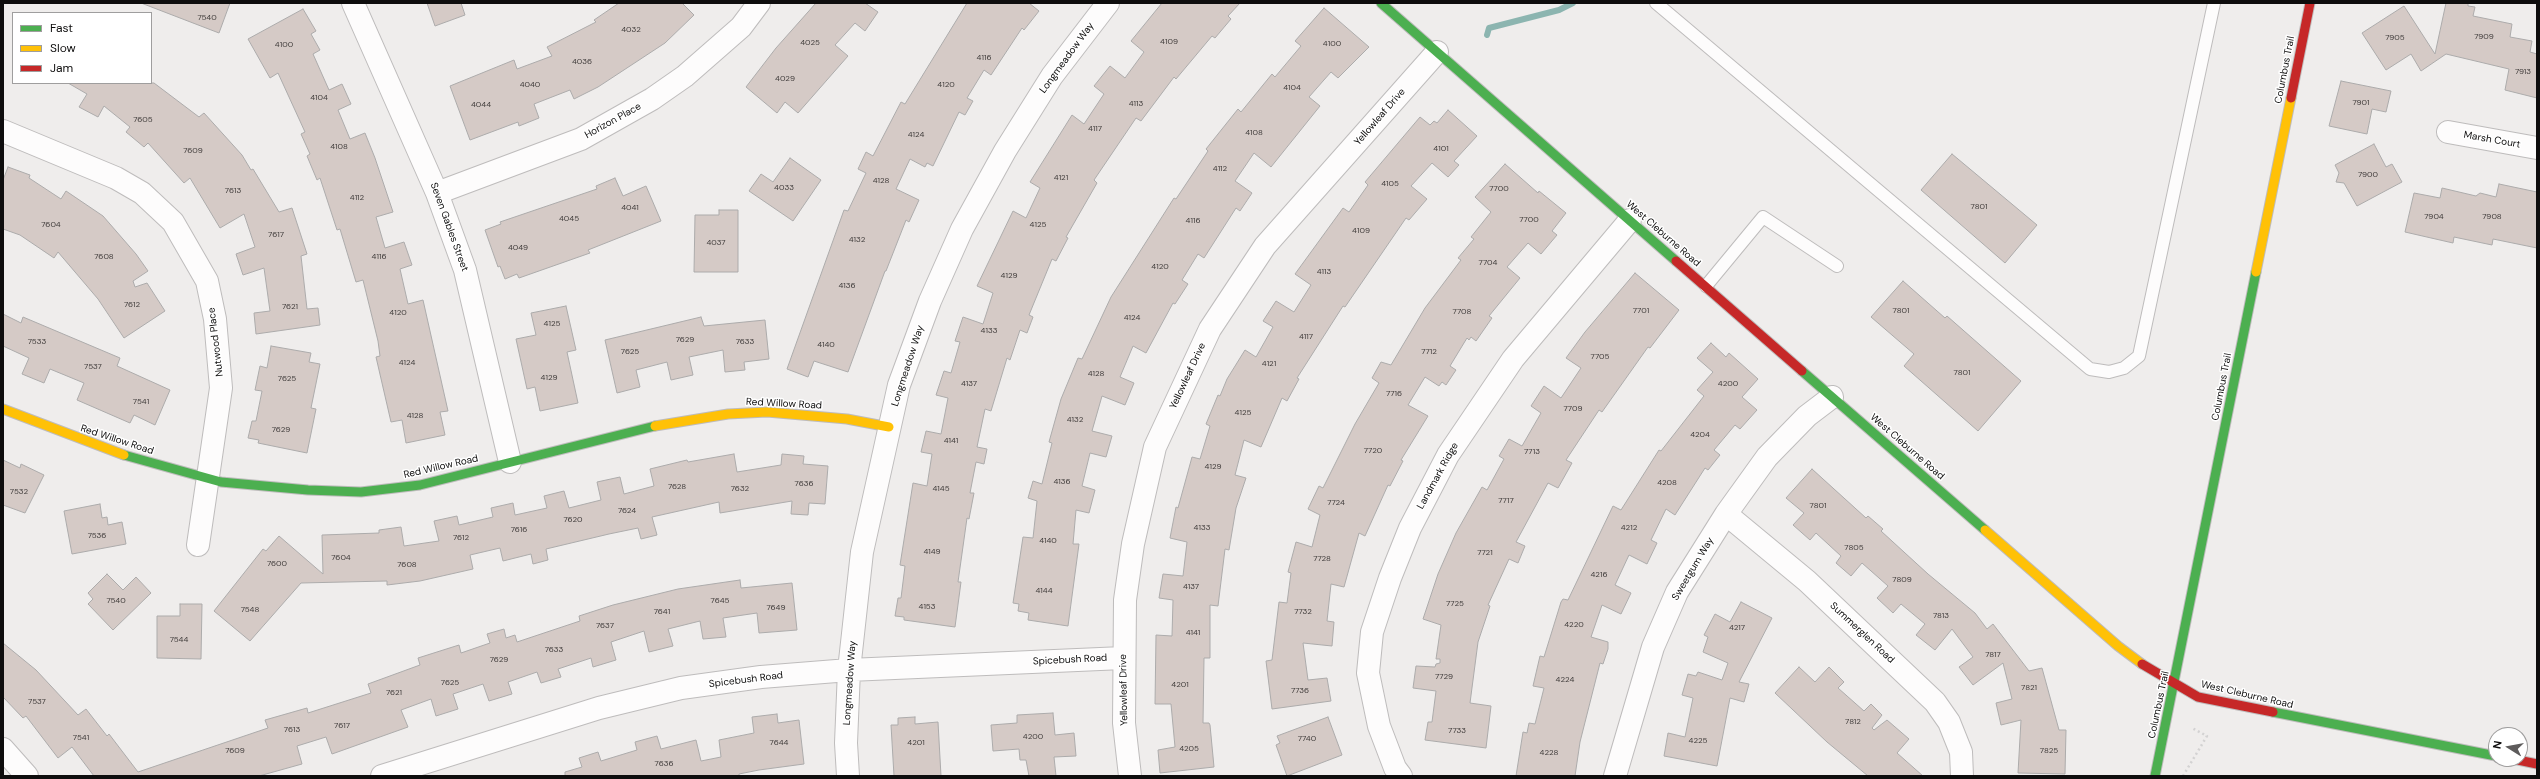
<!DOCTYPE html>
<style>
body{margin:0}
#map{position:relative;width:2540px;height:779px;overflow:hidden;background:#efedec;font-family:"DM Sans",sans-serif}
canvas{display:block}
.frame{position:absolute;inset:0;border:4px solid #0e0d0d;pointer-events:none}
.legend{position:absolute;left:12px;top:12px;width:140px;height:72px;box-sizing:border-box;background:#fff;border:1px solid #9f9e9e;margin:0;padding:5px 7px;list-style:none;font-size:12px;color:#0e0d0d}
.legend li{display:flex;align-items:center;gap:8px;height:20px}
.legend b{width:20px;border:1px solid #9f9e9e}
.north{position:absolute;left:2488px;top:727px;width:40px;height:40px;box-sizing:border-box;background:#fff;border:1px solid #9f9e9e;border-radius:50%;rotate:281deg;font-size:11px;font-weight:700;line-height:16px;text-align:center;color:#0e0d0d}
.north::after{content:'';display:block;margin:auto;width:14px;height:18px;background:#5d5b5b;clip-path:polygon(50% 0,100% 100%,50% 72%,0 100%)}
</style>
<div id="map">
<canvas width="2540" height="779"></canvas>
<div class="frame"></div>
<ul class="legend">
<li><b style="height:5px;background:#4caf50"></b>Fast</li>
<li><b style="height:5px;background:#ffc107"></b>Slow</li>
<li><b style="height:5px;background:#c62828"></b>Jam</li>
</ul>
<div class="north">N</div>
</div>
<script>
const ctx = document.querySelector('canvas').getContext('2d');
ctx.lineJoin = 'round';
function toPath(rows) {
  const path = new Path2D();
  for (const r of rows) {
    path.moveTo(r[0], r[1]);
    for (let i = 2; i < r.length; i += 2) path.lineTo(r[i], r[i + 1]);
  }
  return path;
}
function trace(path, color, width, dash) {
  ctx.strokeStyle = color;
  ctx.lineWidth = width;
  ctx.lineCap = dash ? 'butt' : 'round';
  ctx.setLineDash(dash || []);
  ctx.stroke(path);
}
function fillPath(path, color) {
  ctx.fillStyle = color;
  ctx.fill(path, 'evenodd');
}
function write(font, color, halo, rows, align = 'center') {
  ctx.font = font + ' "DM Sans",sans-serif';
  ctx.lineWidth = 3;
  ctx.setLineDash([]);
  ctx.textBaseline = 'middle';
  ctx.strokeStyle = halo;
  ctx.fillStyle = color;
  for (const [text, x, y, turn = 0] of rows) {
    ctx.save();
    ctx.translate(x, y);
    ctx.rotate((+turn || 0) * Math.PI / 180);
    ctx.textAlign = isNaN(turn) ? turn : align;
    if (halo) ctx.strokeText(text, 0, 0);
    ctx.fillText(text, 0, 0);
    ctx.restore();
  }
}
trace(toPath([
 [1487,35,1489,28,1559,10,1573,3]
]), '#8cb5b0', 6);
const building = toPath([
 [141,3,230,3,219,33,141,3],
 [427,3,461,3,465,15,435,26,427,3],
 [619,3,682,3,694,15,665,43,598,87,574,99,570,90,534,104,539,118,519,126,518,122,470,140,450,86,514,60,517,69,552,56,547,47,596,22,594,20,619,3],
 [816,3,865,3,878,12,865,31,855,23,835,45,848,56,798,113,785,102,777,113,746,87,776,48,816,3],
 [967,3,1029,3,1039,11,1024,30,1022,28,991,75,984,70,967,98,973,101,965,115,959,112,933,166,927,163,925,167,910,159,896,189,919,200,909,222,906,220,886,271,885,271,848,372,814,361,808,377,787,369,844,210,848,211,866,173,858,169,866,152,873,156,901,102,905,104,967,3],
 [1162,3,1240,3,1228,16,1231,19,1215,38,1212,36,1176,79,1174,77,1141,121,1136,118,1094,180,1097,183,1066,237,1068,238,1056,261,1052,259,1029,315,1033,317,1027,333,1020,330,1010,360,1007,358,991,411,985,409,977,447,987,449,984,464,976,462,970,493,974,493,969,519,967,518,958,582,961,582,955,627,904,620,904,617,895,616,898,598,901,598,905,566,900,565,913,483,927,486,932,454,921,452,926,431,941,434,948,398,936,395,944,371,951,373,960,342,955,341,963,317,983,324,993,293,977,286,1013,211,1026,218,1040,188,1030,182,1072,115,1084,124,1104,94,1094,86,1110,66,1125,78,1144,52,1131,41,1162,3],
 [2446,3,2468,3,2468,6,2475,7,2473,16,2512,24,2510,37,2532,41,2530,52,2537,54,2537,98,2505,90,2509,69,2446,54,2421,71,2411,54,2386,70,2362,33,2404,6,2435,54,2446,3],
 [1324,8,1369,47,1338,78,1331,72,1309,97,1320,106,1271,167,1254,153,1235,181,1252,193,1240,211,1236,208,1204,258,1198,254,1182,280,1188,284,1175,304,1173,303,1146,353,1133,346,1120,377,1134,383,1125,405,1102,396,1092,431,1112,436,1106,457,1090,453,1082,486,1095,490,1089,513,1076,510,1073,544,1079,544,1068,626,1028,620,1029,613,1018,611,1019,604,1013,603,1023,537,1033,538,1037,501,1028,498,1033,481,1042,484,1052,443,1049,442,1061,399,1078,358,1082,359,1111,297,1174,198,1176,199,1208,151,1206,149,1238,109,1241,112,1272,74,1275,77,1301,46,1295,41,1324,8],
 [303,9,316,31,311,34,320,50,313,54,329,90,342,84,351,104,338,110,350,139,365,133,375,158,393,212,376,217,385,248,404,242,412,265,400,269,408,304,423,300,448,411,440,412,445,435,406,443,402,420,391,422,376,357,380,356,378,341,363,280,356,282,340,229,337,230,320,178,317,180,307,156,310,154,301,134,305,132,278,73,270,78,248,39,303,9],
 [2341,81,2391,91,2386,112,2372,109,2367,134,2329,126,2341,81],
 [68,83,154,83,199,117,204,113,242,155,251,170,253,169,279,212,292,208,307,254,301,256,307,309,318,308,320,325,256,334,254,313,270,311,264,268,243,275,236,254,255,247,244,214,220,228,190,178,184,183,148,143,144,147,126,132,130,127,104,106,98,117,79,107,87,94,68,83],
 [1448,110,1477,136,1454,161,1459,165,1448,177,1432,163,1411,186,1427,199,1409,220,1406,218,1345,307,1343,306,1297,378,1299,379,1287,401,1282,398,1261,447,1244,440,1235,475,1246,478,1236,508,1229,550,1225,549,1218,606,1210,605,1210,658,1204,658,1203,723,1209,723,1210,725,1214,767,1160,773,1158,750,1175,747,1171,704,1155,704,1156,635,1172,636,1173,600,1159,598,1163,574,1183,576,1187,542,1170,538,1176,507,1178,508,1192,457,1200,459,1210,426,1206,424,1218,395,1220,396,1227,379,1245,350,1256,357,1273,327,1263,321,1276,301,1294,312,1311,285,1295,274,1343,208,1349,212,1368,185,1365,182,1420,117,1430,125,1434,121,1437,123,1448,110],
 [2374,144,2386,167,2392,164,2402,182,2357,206,2344,183,2336,182,2339,173,2335,165,2374,144],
 [1952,154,2037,225,2005,263,1921,190,1952,154],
 [790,158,821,180,793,221,749,191,761,174,773,182,790,158],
 [1505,164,1538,193,1539,191,1566,213,1552,231,1557,235,1541,254,1528,243,1507,267,1520,278,1489,316,1492,318,1476,341,1471,337,1469,340,1467,338,1450,366,1456,370,1446,385,1442,382,1439,386,1425,377,1408,405,1428,416,1401,460,1403,461,1390,486,1388,485,1365,536,1359,533,1344,587,1331,584,1327,621,1334,622,1332,646,1303,643,1308,680,1327,678,1331,701,1272,709,1266,661,1272,660,1279,602,1287,603,1291,573,1288,572,1296,542,1312,547,1320,515,1308,509,1319,486,1323,488,1355,424,1379,383,1372,378,1381,362,1391,365,1425,308,1461,260,1458,258,1474,239,1471,237,1491,212,1475,197,1505,164],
 [8,167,30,175,29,178,61,199,66,191,103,216,136,254,148,271,133,281,135,287,147,283,165,311,124,338,98,299,58,252,54,258,20,235,3,229,3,180,8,167],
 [615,178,623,196,646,186,661,221,588,250,590,253,519,278,517,274,505,279,500,266,498,267,485,230,501,224,500,222,597,189,596,186,615,178],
 [2499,184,2537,192,2537,248,2493,239,2492,245,2454,237,2453,243,2405,232,2414,193,2440,198,2442,188,2476,196,2480,193,2496,197,2499,184],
 [719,210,738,210,738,272,694,272,695,215,719,215,719,210],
 [1635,273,1679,310,1650,348,1648,347,1602,412,1599,410,1566,460,1572,463,1558,488,1548,483,1516,542,1525,546,1518,563,1509,559,1488,605,1490,606,1478,642,1470,703,1491,706,1486,748,1425,740,1428,722,1432,722,1436,691,1413,688,1416,666,1435,667,1436,664,1440,663,1440,659,1436,659,1441,625,1423,619,1438,574,1456,533,1482,487,1487,490,1504,459,1499,456,1509,439,1522,446,1541,413,1531,406,1544,386,1561,398,1581,368,1566,358,1585,332,1635,273],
 [1903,281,1945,318,1947,316,2021,381,1978,431,1904,366,1914,354,1871,317,1903,281],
 [566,306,576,350,567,352,578,403,540,411,535,387,527,389,516,339,536,335,531,313,566,306],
 [3,314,21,323,23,317,120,358,117,366,170,390,155,425,134,415,130,423,77,400,84,383,50,369,44,383,22,374,29,358,3,346,3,314],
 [701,317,704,326,765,320,769,359,744,362,745,370,725,372,723,350,689,357,693,375,671,380,667,362,636,370,640,387,617,393,605,340,701,317],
 [1711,343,1726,357,1729,353,1758,379,1742,397,1757,410,1740,429,1735,425,1714,450,1720,455,1708,470,1705,468,1675,515,1666,509,1651,540,1657,543,1647,564,1629,555,1615,585,1631,593,1621,614,1602,605,1591,637,1608,642,1608,649,1603,664,1600,663,1580,742,1575,776,1516,776,1523,732,1527,733,1529,723,1535,724,1544,688,1533,686,1540,656,1544,657,1561,602,1563,599,1568,600,1613,506,1621,510,1659,450,1661,451,1704,396,1697,390,1713,372,1697,358,1711,343],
 [271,346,311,353,309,362,320,364,311,408,316,409,307,453,258,443,259,440,248,438,252,421,256,421,262,391,255,390,260,366,267,368,271,346],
 [734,454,737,472,781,465,782,454,804,456,803,464,828,466,825,504,809,503,808,515,791,514,792,501,720,513,719,502,652,517,657,535,641,539,638,528,609,534,546,549,548,560,533,564,531,554,503,561,500,548,470,555,473,569,420,581,387,585,387,581,301,583,250,641,214,611,263,549,266,551,279,536,323,574,322,535,379,533,379,530,401,527,404,546,439,541,434,521,457,516,459,525,493,517,491,508,513,503,515,515,547,508,544,496,564,491,569,508,601,500,597,482,620,477,624,494,654,486,650,469,687,460,688,462,734,454],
 [3,460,20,468,21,464,44,475,25,513,3,505,3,460],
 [1812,469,1866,518,1868,516,1883,529,1881,531,1928,574,1975,613,1987,629,1993,624,2029,671,2042,668,2059,730,2066,730,2065,774,2018,773,2021,720,2001,725,1996,703,2012,699,2003,663,1973,685,1959,667,1973,657,1952,629,1935,650,1916,635,1925,624,1901,604,1893,613,1877,598,1888,586,1862,563,1851,576,1836,563,1841,556,1816,533,1810,540,1793,525,1804,513,1786,498,1812,469],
 [100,504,102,518,107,517,108,525,122,522,126,544,72,554,64,511,100,504],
 [107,574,123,590,136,577,151,593,113,630,88,604,93,599,88,593,107,574],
 [740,580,741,588,792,583,797,630,759,633,757,613,723,618,726,637,703,639,700,621,668,629,673,646,649,652,644,631,611,642,616,660,593,667,591,658,558,669,561,677,541,683,537,672,508,682,512,694,489,701,483,684,453,694,458,709,436,716,431,699,401,710,408,727,332,754,326,737,297,746,302,764,259,776,94,776,72,747,58,758,26,716,23,718,3,697,3,643,36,670,78,715,86,709,107,736,109,734,138,772,268,728,265,720,307,708,308,713,371,693,368,684,420,665,418,658,459,645,461,653,490,643,487,634,504,629,506,638,515,635,517,642,580,621,579,616,613,605,678,589,740,580],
 [1741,602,1772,618,1739,682,1749,684,1744,702,1730,698,1717,766,1664,756,1668,733,1685,737,1693,698,1682,695,1688,674,1696,676,1698,672,1722,680,1728,663,1703,652,1708,637,1704,635,1715,614,1730,622,1741,602],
 [180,604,202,604,201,659,157,658,157,616,180,616,180,604],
 [1799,667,1815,682,1829,667,1844,682,1838,688,1864,711,1871,704,1882,715,1872,728,1874,730,1887,720,1909,739,1897,753,1923,776,1868,776,1827,742,1775,693,1799,667],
 [1053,713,1055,735,1074,733,1076,756,1054,757,1056,776,1029,776,1026,760,1020,760,1019,749,993,751,991,725,1017,723,1017,715,1053,713],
 [777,714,778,723,799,720,804,764,759,770,739,774,739,776,565,776,565,772,582,767,579,758,598,752,601,761,637,750,635,742,657,736,661,749,696,740,701,761,721,757,719,740,754,733,752,717,777,714],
 [915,717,915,724,938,722,941,776,894,776,891,725,898,725,898,718,915,717],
 [1328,717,1342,755,1287,776,1276,745,1280,743,1277,736,1328,717]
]);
fillPath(building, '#d5cac6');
trace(building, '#acabab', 1);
const lane = toPath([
 [1656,3,2090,369,2109,372,2124,368,2139,356,2214,3],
 [1706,286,1763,217,1837,266]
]);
const street = toPath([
 [353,3,437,193,465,270,510,462],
 [3,131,116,178,142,193,173,222,207,281,215,319,221,388,198,545],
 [2448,132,2537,148],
 [437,193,581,139,652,99,685,76,741,27,759,3],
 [1726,514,1807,581,1935,702,1949,722,1961,752,1962,776],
 [3,749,27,776],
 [382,776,599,708,681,688,761,677,849,670,1123,658],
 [848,776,846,743,849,670,862,552,899,385,930,301,962,229,1005,151,1052,76,1108,3],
 [1130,776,1124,723,1125,600,1133,544,1155,447,1210,329,1265,246,1437,52],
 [1401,776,1395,768,1379,726,1368,673,1372,632,1390,578,1410,528,1448,455,1513,359,1630,220],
 [1615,776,1653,647,1677,592,1726,514,1767,457,1807,416,1832,397]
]);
const fast = toPath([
 [1381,3,1676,261],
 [1802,371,1985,530],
 [124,455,221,482,308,490,361,492,420,485,655,426],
 [2273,712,2496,756],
 [2155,776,2256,272]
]);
const slow = toPath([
 [2256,272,2291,98],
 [3,409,124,455],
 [655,426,728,414,767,412,847,419,889,427],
 [1985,530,2118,646,2142,664]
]);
const jam = toPath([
 [2291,98,2310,3],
 [1676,261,1802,371],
 [2142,664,2198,697,2273,712],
 [2513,759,2537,764]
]);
trace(lane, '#bebcbc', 14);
trace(street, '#bebcbc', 24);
trace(fast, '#bebcbc', 11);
trace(slow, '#bebcbc', 11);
trace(jam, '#bebcbc', 11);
trace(toPath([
 [2183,776,2207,736,2192,728]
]), '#d3d2d2', 2.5, [2, 3]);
trace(lane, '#fdfcfc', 12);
trace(street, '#fdfcfc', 22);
trace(fast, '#4caf50', 9);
trace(slow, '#ffc107', 9);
trace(jam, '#c62828', 9);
write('8px', '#403c3b', null, [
 ["7540",207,18],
 ["4032",631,30],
 ["7909",2484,37],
 ["7905",2395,38],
 ["4109",1169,42],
 ["4025",810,43],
 ["4100",1332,44],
 ["4100",284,45],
 ["4116",984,58],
 ["4036",582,62],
 ["7913",2523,72],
 ["4029",785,79],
 ["4040",530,85],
 ["4120",946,85],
 ["4104",1292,88],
 ["4104",319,98],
 ["7901",2361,103],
 ["4113",1136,104],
 ["4044",481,105],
 ["7605",143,120],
 ["4117",1095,129],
 ["4108",1254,133],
 ["4124",916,135],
 ["4108",339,147],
 ["4101",1441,149],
 ["7609",193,151],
 ["4112",1220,169],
 ["7900",2368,175],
 ["4121",1061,178],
 ["4128",881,181],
 ["4105",1390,184],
 ["4033",784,188],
 ["7700",1499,189],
 ["7613",233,191],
 ["4112",357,198],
 ["7801",1979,207],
 ["4041",630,208],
 ["7904",2434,217],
 ["7908",2492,217],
 ["4045",569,219],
 ["7700",1529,220],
 ["4116",1193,221],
 ["7604",51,225],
 ["4125",1038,225],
 ["4109",1361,231],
 ["7617",276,235],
 ["4132",857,240],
 ["4037",716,243],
 ["4049",518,248],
 ["7608",104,257],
 ["4116",379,257],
 ["7704",1488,263],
 ["4120",1160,267],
 ["4113",1324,272],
 ["4129",1009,276],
 ["4136",847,286],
 ["7612",132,305],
 ["7621",290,307],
 ["7701",1641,311],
 ["7801",1901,311],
 ["7708",1462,312],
 ["4120",398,313],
 ["4124",1132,318],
 ["4125",552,324],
 ["4133",989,331],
 ["4117",1306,337],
 ["7629",685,340],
 ["7533",37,342],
 ["7633",745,342],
 ["4140",826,345],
 ["7625",630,352],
 ["7712",1429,352],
 ["7705",1600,357],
 ["4124",407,363],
 ["4121",1269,364],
 ["7537",93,367],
 ["7801",1962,373],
 ["4128",1096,374],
 ["4129",549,378],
 ["7625",287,379],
 ["4137",969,384],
 ["4200",1728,384],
 ["7716",1394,394],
 ["7541",141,402],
 ["7709",1573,409],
 ["4125",1243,413],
 ["4128",415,416],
 ["4132",1075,420],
 ["7629",281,430],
 ["4204",1700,435],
 ["4141",951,441],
 ["7720",1373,451],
 ["7713",1532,452],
 ["4129",1213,467],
 ["4136",1062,482],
 ["4208",1667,483],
 ["7636",804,484],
 ["7628",677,487],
 ["7632",740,489],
 ["4145",941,489],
 ["7532",19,492],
 ["7717",1506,501],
 ["7724",1336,503],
 ["7801",1818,506],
 ["7624",627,511],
 ["7620",573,520],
 ["4133",1202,528],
 ["4212",1629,528],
 ["7616",519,530],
 ["7536",97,536],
 ["7612",461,538],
 ["4140",1048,541],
 ["7805",1854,548],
 ["4149",932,552],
 ["7721",1485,553],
 ["7604",341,558],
 ["7728",1322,559],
 ["7600",277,564],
 ["7608",407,565],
 ["4216",1599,575],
 ["7809",1902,580],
 ["4137",1191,587],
 ["4144",1044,591],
 ["7540",116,601],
 ["7645",720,601],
 ["7725",1455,604],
 ["4153",927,607],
 ["7649",776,608],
 ["7548",250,610],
 ["7641",662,612],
 ["7732",1303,612],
 ["7813",1941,616],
 ["4220",1574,625],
 ["7637",605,626],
 ["4217",1737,628],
 ["4141",1193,633],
 ["7544",179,640],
 ["7633",554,650],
 ["7817",1993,655],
 ["7629",499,660],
 ["7729",1444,677],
 ["4224",1565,680],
 ["7625",450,683],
 ["4201",1180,685],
 ["7821",2029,688],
 ["7736",1300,691],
 ["7621",394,693],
 ["7537",37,702],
 ["7812",1853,722],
 ["7617",342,726],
 ["7613",292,730],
 ["7733",1457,731],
 ["4200",1033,737],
 ["7541",81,738],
 ["7740",1307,739],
 ["4225",1698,741],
 ["7644",779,743],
 ["4201",916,743],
 ["4205",1189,749],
 ["7609",235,751],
 ["7825",2049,751],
 ["4228",1549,753],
 ["7636",664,764]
]);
write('10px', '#0e0d0d', '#fff', [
 ["Longmeadow Way",1067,58,-54],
 ["Columbus Trail",2285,70,-79],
 ["Yellowleaf Drive",1380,117,-49],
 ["Horizon Place",613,121,-29],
 ["Marsh Court",2492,140,10],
 ["Seven Gables Street",449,227,70],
 ["West Cleburne Road",1663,234,41],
 ["Nutwood Place",216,342,-97],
 ["Longmeadow Way",908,366,-72],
 ["Yellowleaf Drive",1188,376,-65],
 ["Columbus Trail",2222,387,-79],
 ["Red Willow Road",784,404,3],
 ["Red Willow Road",117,440,18],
 ["West Cleburne Road",1907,447,41],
 ["Red Willow Road",441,467,-13],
 ["Landmark Ridge",1438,476,-61],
 ["Sweetgum Way",1693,569,-59],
 ["Summerglen Road",1862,633,43],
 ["Spicebush Road",1070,660,-3],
 ["Spicebush Road",746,680,-7],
 ["Longmeadow Way",850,683,-86],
 ["Yellowleaf Drive",1124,690,-91],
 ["West Cleburne Road",2247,695,13],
 ["Columbus Trail",2159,705,-78]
]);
</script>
